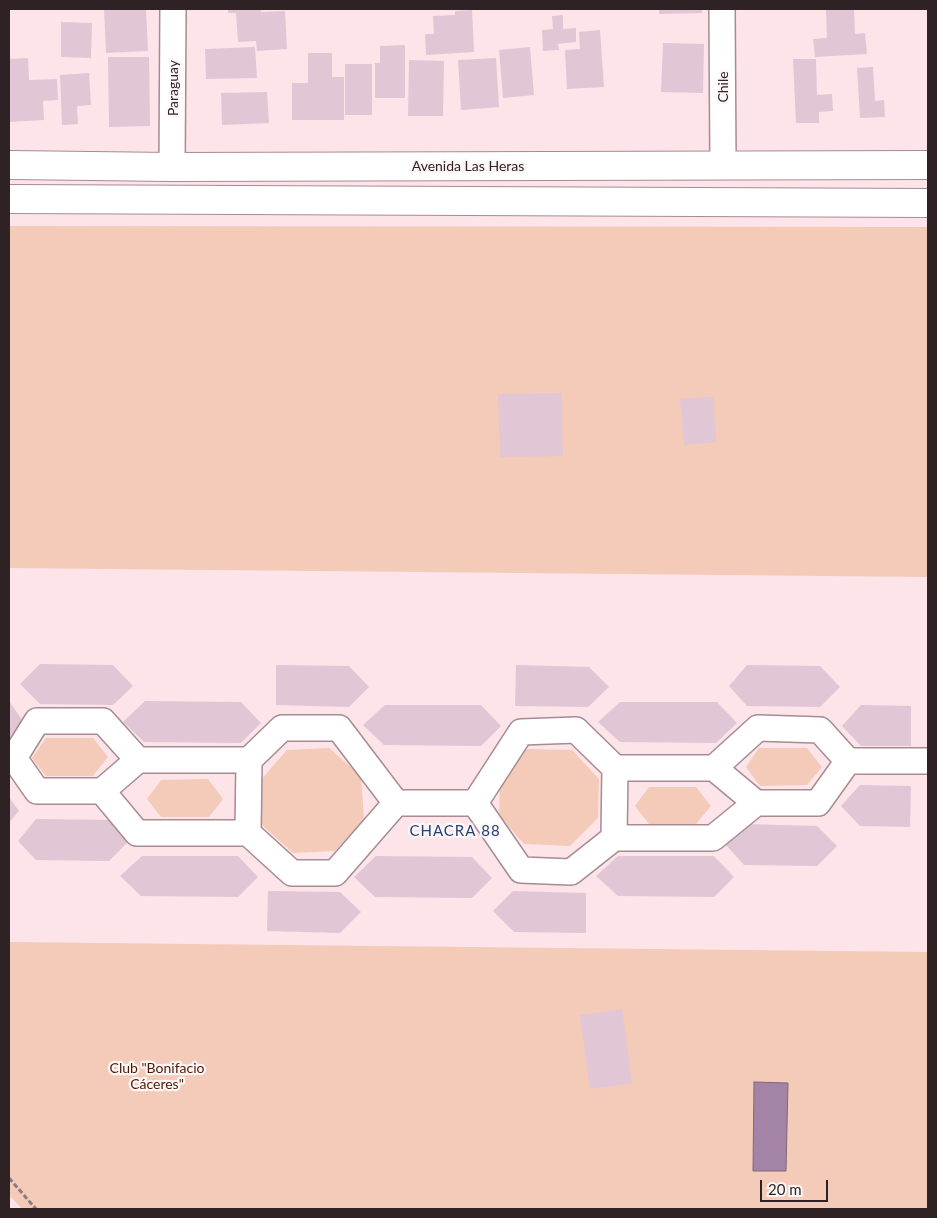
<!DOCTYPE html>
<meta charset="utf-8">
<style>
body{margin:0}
#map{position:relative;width:937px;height:1218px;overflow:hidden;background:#fde4e9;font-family:Lato,sans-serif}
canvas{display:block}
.frame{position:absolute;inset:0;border:10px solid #2e2225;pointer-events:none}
.scale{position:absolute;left:760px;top:1180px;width:68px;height:22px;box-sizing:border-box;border:2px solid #2e2225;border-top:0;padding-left:6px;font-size:15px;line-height:18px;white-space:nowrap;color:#2e2225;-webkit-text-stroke:4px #fdf7f8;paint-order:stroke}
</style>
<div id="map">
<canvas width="937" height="1218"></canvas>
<div class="frame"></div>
<div class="scale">20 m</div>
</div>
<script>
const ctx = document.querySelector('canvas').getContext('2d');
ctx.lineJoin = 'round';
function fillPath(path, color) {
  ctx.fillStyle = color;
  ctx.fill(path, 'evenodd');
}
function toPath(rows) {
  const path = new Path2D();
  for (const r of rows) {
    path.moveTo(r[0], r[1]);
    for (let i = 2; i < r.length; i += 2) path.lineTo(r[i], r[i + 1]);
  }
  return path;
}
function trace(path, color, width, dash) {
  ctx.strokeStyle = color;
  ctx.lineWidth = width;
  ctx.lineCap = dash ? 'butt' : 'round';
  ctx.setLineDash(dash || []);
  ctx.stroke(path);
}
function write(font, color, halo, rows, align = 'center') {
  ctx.font = font + ' Lato,sans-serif';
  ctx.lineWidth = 4.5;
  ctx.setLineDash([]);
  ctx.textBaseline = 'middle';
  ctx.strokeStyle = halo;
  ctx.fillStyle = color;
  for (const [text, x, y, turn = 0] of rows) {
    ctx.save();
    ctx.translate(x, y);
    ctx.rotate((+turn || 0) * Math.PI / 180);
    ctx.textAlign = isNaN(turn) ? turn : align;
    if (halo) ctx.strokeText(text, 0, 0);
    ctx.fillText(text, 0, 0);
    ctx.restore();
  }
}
fillPath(toPath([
 [9,226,928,227,928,577,9,568],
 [46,738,93,738,108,757,93,776,46,776,32,758],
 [329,748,361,776,364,819,335,851,293,853,261,824,259,782,287,750],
 [759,748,807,748,822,767,807,785,760,786,746,767],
 [526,749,572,750,599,779,598,818,570,846,524,844,499,815,500,777],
 [208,779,223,799,209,817,161,817,147,799,161,780],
 [649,787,696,787,711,806,696,824,649,824,635,806],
 [9,942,928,952,928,1209,22,1209,9,1195]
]), '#f4cab9');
const water = toPath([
 [754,1082,788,1083,786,1171,753,1171,754,1082]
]);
fillPath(water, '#a384a6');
trace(water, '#80677f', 1);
fillPath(toPath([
 [104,9,146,9,148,51,106,53],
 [228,9,261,9,261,12,285,11,287,49,257,51,256,41,238,42,236,13,228,13],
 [659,9,702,9,702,13,659,14],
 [826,9,854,9,855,34,865,33,867,54,815,57,813,39,827,38],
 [472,10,474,52,426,55,425,34,434,34,433,16,455,15,455,11],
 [563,15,563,29,576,28,576,42,558,44,559,50,543,51,542,30,553,29,552,16],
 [61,22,92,23,91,58,61,57],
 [600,30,604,87,567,89,565,50,580,49,579,32],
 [663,43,704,44,703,93,661,92],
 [405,45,405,98,375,98,375,63,380,63,380,46],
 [255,47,257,78,206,79,205,49],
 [530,47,534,95,503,98,499,50],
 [308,53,332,53,332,77,344,77,344,120,292,120,292,83,308,83],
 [108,57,149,57,150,126,109,127],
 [28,58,29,80,57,79,58,100,43,101,44,120,9,122,9,59],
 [496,58,499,107,461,110,458,60],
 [793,59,816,59,817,95,832,94,833,111,819,112,819,123,796,123],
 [409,60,444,61,443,116,408,116],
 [345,64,372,64,372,115,345,115],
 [873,67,875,101,884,100,885,117,860,118,857,68],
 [89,73,91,105,77,106,78,124,62,125,60,75],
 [267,92,269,123,222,125,221,93],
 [561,393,563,456,500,457,498,394],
 [713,397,716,442,684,445,680,399],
 [40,664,113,665,133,686,113,705,40,704,20,684],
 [276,665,349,666,369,687,349,707,276,705],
 [516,665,589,667,609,687,588,707,515,706],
 [747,665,820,666,840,687,820,707,747,706,729,686],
 [9,701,23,721,9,739],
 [145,701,241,702,261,723,241,743,144,742,123,722],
 [620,702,717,702,737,723,716,743,620,742,598,722],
 [385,705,481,705,501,726,481,746,384,745,363,725],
 [861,705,911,706,911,746,861,746,842,726],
 [860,785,911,786,910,827,860,826,841,806],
 [9,797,19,811,9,823],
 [36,819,109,820,129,841,109,861,36,860,18,841],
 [744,824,817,826,837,846,817,866,744,865,726,845],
 [142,856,238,856,258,877,238,897,141,896,120,876],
 [376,856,472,857,492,878,472,898,375,897,354,877],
 [618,856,714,856,734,877,714,897,618,896,596,876],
 [268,891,340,892,361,912,340,933,267,931],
 [513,891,586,893,586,933,514,932,493,911],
 [622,1009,632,1083,590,1089,580,1015]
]), '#e1c6d5');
const street = toPath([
 [722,9,723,166],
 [172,167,173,9],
 [14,758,37,791,102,791,137,833,248,833,292,873,335,873,396,803,475,803,521,870,571,872,614,838,713,838,756,803,818,803,848,761,928,761],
 [14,758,37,721,103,721,138,760,249,760,282,728,339,728,396,803],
 [714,768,756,803],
 [102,791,138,760],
 [475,803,521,732,576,730,615,768,714,768,758,728,820,730,848,761],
 [248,833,249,760],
 [614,838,615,768]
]);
const secondary = toPath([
 [9,165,172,167,928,165],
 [9,199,928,203]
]);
trace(street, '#a78b91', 28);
trace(secondary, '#a78b91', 30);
trace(toPath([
 [9,1178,36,1209]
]), '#8d7b7f', 3, [5, 2.5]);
trace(street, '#fff', 25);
trace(secondary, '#fff', 28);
write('14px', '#2e2225', '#fdf7f8', [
 ["Chile",723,87,-90],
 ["Paraguay",173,88,-90],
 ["Avenida Las Heras",468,166]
]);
write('14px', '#501800', '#fdf7f8', [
 ["Club \"Bonifacio",157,1068],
 ["Cáceres\"",157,1084]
]);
ctx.letterSpacing = '1px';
write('15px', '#274078', '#fdf7f8', [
 ["CHACRA 88",455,831]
]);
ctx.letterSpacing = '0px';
</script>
